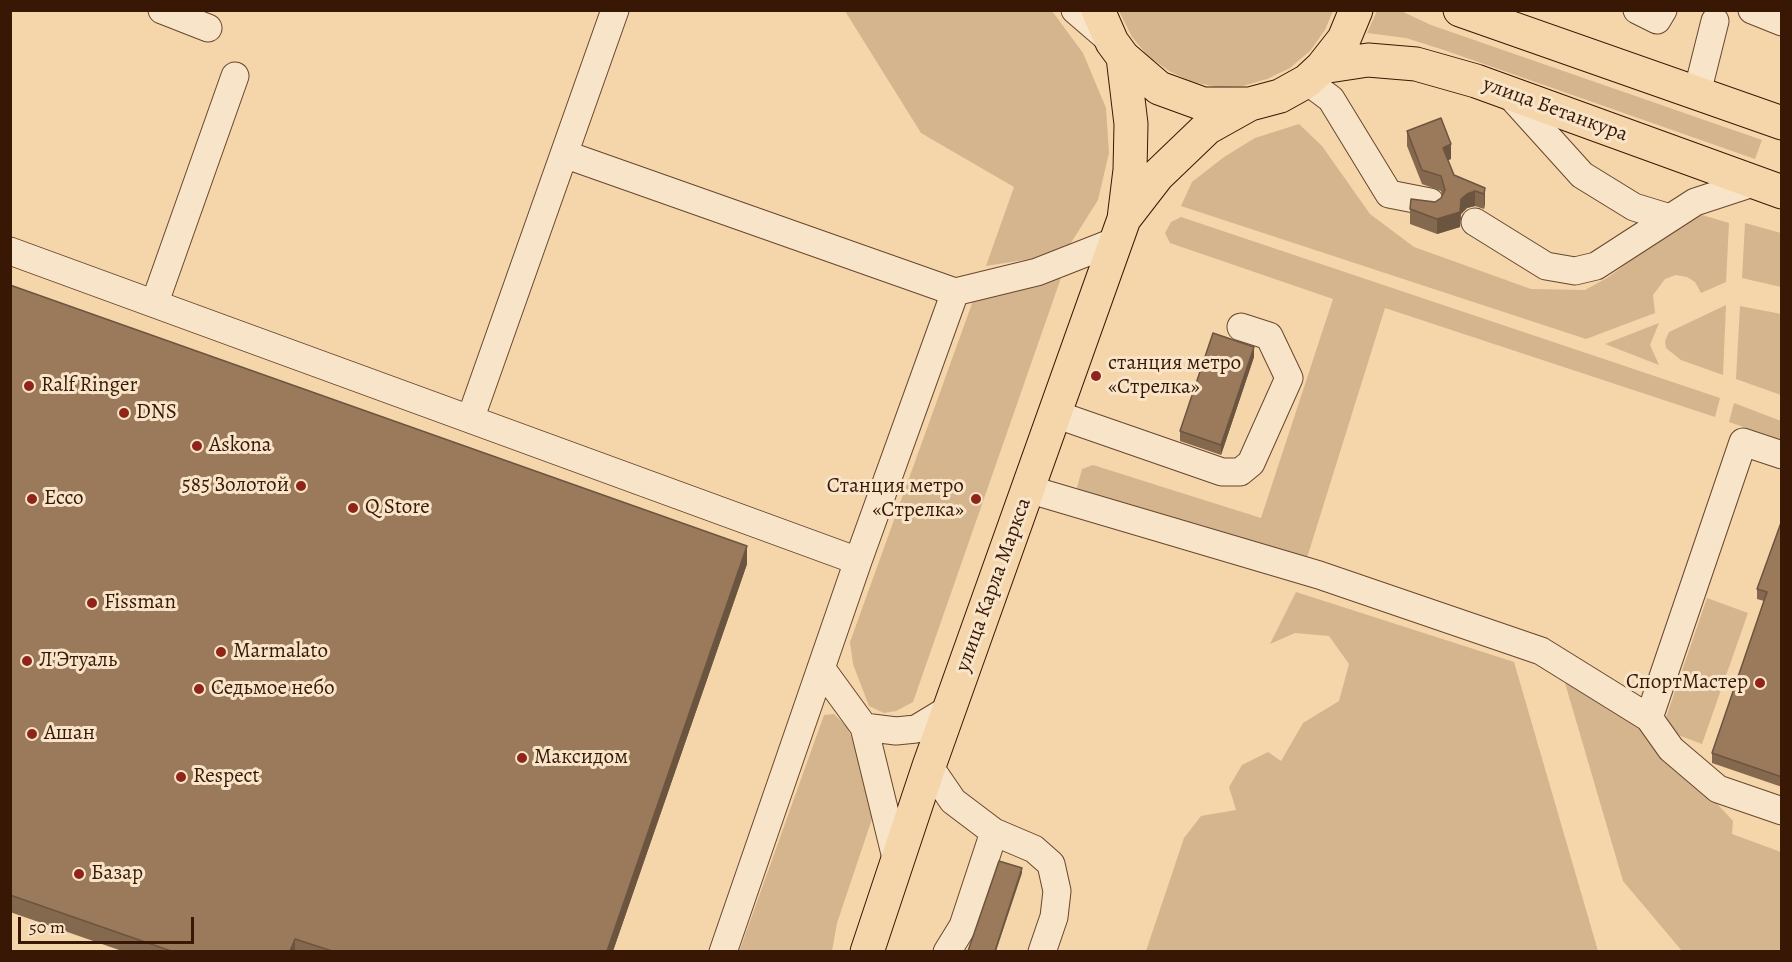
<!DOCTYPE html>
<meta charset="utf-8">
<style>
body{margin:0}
#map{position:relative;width:1792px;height:962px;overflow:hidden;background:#f5d5aa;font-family:Alegreya,serif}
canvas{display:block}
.frame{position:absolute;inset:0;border:12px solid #381805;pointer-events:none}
.scale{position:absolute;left:18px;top:917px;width:176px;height:27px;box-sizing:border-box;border:3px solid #381805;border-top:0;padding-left:8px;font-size:18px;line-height:21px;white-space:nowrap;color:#381805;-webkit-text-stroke:4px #f8e4c8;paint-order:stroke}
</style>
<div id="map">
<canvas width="1792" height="962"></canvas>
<div class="frame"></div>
<div class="scale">50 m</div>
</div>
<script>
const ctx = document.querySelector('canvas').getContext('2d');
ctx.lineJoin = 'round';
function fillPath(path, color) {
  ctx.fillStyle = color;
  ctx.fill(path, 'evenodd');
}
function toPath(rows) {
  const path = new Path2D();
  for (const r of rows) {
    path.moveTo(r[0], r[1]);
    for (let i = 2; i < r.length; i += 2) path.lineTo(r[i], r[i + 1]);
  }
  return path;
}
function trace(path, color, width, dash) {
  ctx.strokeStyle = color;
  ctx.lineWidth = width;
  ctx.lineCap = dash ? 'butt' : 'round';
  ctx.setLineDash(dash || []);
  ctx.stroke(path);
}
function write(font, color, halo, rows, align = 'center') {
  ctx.font = font + ' Alegreya,serif';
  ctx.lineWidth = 6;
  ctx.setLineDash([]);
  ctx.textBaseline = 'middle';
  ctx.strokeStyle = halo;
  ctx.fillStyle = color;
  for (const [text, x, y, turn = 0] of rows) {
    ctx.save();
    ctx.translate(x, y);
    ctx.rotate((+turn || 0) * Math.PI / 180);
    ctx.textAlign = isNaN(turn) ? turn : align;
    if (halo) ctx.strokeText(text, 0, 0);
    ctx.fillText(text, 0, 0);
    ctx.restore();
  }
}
fillPath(toPath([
 [845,11,1052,11,1083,53,1106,108,1109,153,1098,200,1069,246,1049,256,986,266,1014,187,921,133],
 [1119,11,1119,10,1333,11,1325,30,1310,51,1290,68,1267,79,1243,86,1217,87,1192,82,1169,71,1148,56,1132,37],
 [1377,11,1401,11,1431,25,1762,140,1755,159,1444,50,1406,38,1367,33],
 [1299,124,1322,146,1370,214,1414,247,1531,289,1585,290,1607,278,1681,223,1702,215,1729,223,1726,282,1701,293,1695,282,1687,277,1676,275,1665,279,1653,295,1655,313,1586,339,1181,206,1192,182,1224,157,1255,138],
 [1181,217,1720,398,1715,417,1385,308,1306,561,1076,491,1082,469,1093,465,1261,518,1333,299,1170,243,1165,233,1171,222],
 [1745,223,1781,233,1781,287,1742,278],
 [1062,275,913,702,896,711,884,713,869,706,853,664,850,642,974,298],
 [1726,305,1723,375,1681,360,1666,348,1665,341,1669,332],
 [1740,306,1781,314,1781,395,1736,379],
 [1659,323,1650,345,1659,365,1605,344],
 [1734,403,1781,421,1781,440,1729,422],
 [1296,592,1514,662,1598,951,1146,951,1184,838,1201,816,1236,810,1229,787,1242,765,1268,752,1281,761,1303,723,1339,701,1349,664,1329,636,1295,633,1270,644],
 [1707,598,1748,613,1702,744,1662,729],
 [1565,683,1624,703,1733,821,1732,834,1781,852,1781,951,1682,951,1623,881],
 [834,714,848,728,870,788,874,813,837,923,832,951,739,952,824,715]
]), '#d5b58e');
const minor = toPath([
 [162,10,208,28],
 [1075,10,1111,41],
 [1637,10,1657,20,1663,10],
 [1752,10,1782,22],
 [1307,81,1331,99,1389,194,1430,202],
 [1507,92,1582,175,1634,207,1670,218],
 [1697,93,1715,21],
 [564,154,955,292,1037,272,1116,241],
 [1475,222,1546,266,1575,271,1596,266,1695,202,1753,183],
 [10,251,858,561],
 [155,302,235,76],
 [1055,414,1222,472,1240,472,1251,463,1289,378,1269,336,1241,327],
 [471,417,615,10],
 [1028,489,1319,575,1541,651,1649,718,1671,749,1718,789,1782,811],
 [821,668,864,727,897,862],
 [1649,718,1743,442,1782,455],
 [864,727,896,731,916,729,949,709],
 [929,766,953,801,994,832,1034,849,1051,864,1057,891,1054,917,1042,952],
 [723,952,858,561,955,292],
 [947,952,963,926,994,832]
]);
const major = toPath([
 [1098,10,1112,42,1123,57,1159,88,1203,104,1248,104],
 [1460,10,1782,123],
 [1322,67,1368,60,1416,64,1476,81,1782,192],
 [1124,219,1158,175,1207,128,1250,104,1280,96,1307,81,1322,67,1344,39,1356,10],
 [867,952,929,766,1124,219,1130,170,1131,124,1123,57]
]);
trace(minor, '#67472e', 29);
trace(major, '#381805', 35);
trace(minor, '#f8e4c8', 27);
trace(major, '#f5d5aa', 33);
fillPath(toPath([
 [1407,131,1451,159,1448,160,1454,175,1485,188,1485,203,1484,209,1475,206,1467,208,1461,214,1460,227,1437,234,1410,224,1410,209,1435,202,1441,198,1442,196,1441,191,1422,184,1407,146],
 [10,285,747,564,613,951,122,951,10,912],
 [1254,357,1221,455,1180,441,1180,431],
 [1782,520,1782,787,1712,763,1712,753,1764,601,1757,599,1757,589]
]), '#84694e');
fillPath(toPath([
 [1451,144,1451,159,1443,162,1443,148],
 [1485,188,1485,203,1484,209,1484,194],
 [1475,191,1475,206,1467,208,1461,214,1460,227,1437,234,1437,219,1467,194],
 [1254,347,1254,357,1221,455,1221,445],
 [747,546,747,564,613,951,607,951],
 [1022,868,1022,873,996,951,995,951],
 [295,939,295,951,290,951]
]), '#6c5540');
const building = toPath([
 [1441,118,1451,144,1443,148,1454,175,1485,188,1484,194,1475,191,1467,194,1461,199,1460,212,1437,219,1410,209,1411,199,1435,202,1441,198,1445,190,1441,176,1422,170,1407,131,1441,118],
 [10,285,747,546,607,951,332,951,295,939,290,951,171,951,10,895,10,285],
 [1213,333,1254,347,1221,445,1180,431,1213,333],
 [1782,520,1782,777,1712,753,1767,592,1757,589,1782,520],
 [999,861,1022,868,995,951,968,951,999,861]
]);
fillPath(building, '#9a7a5b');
trace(building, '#6c5540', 1.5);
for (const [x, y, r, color] of [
 [1096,376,6,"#8f2418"],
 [29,386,6,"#8f2418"],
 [124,413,6,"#8f2418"],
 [197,446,6,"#8f2418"],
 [301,486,6,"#8f2418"],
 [32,499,6,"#8f2418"],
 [976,499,6,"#8f2418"],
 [353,508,6,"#8f2418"],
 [92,603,6,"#8f2418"],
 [221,652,6,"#8f2418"],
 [27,661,6,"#8f2418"],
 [1760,683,6,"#8f2418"],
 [199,689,6,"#8f2418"],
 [32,734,6,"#8f2418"],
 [522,758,6,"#8f2418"],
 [181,777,6,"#8f2418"],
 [79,874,6,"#8f2418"]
]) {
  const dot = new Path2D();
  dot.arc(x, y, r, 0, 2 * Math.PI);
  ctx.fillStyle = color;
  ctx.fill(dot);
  trace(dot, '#f8e4c8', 2);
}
write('21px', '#381805', '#f8e4c8', [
 ["улица Бетанкура",1555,110,20],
 ["улица Карла Маркса",994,585,-70]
]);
write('21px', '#381805', '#f8e4c8', [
 ["станция метро",1108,364],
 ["«Стрелка»",1108,388],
 ["Ralf Ringer",41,386],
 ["DNS",136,413],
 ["Askona",209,446],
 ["585 Золотой",289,486,"right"],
 ["Станция метро",964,487,"right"],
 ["«Стрелка»",964,511,"right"],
 ["Ecco",44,499],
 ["Q Store",365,508],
 ["Fissman",104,603],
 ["Marmalato",233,652],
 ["Л'Этуаль",39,661],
 ["СпортМастер",1748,683,"right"],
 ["Седьмое небо",211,689],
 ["Ашан",44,734],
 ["Максидом",534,758],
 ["Respect",193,777],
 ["Базар",91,874]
], 'left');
</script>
